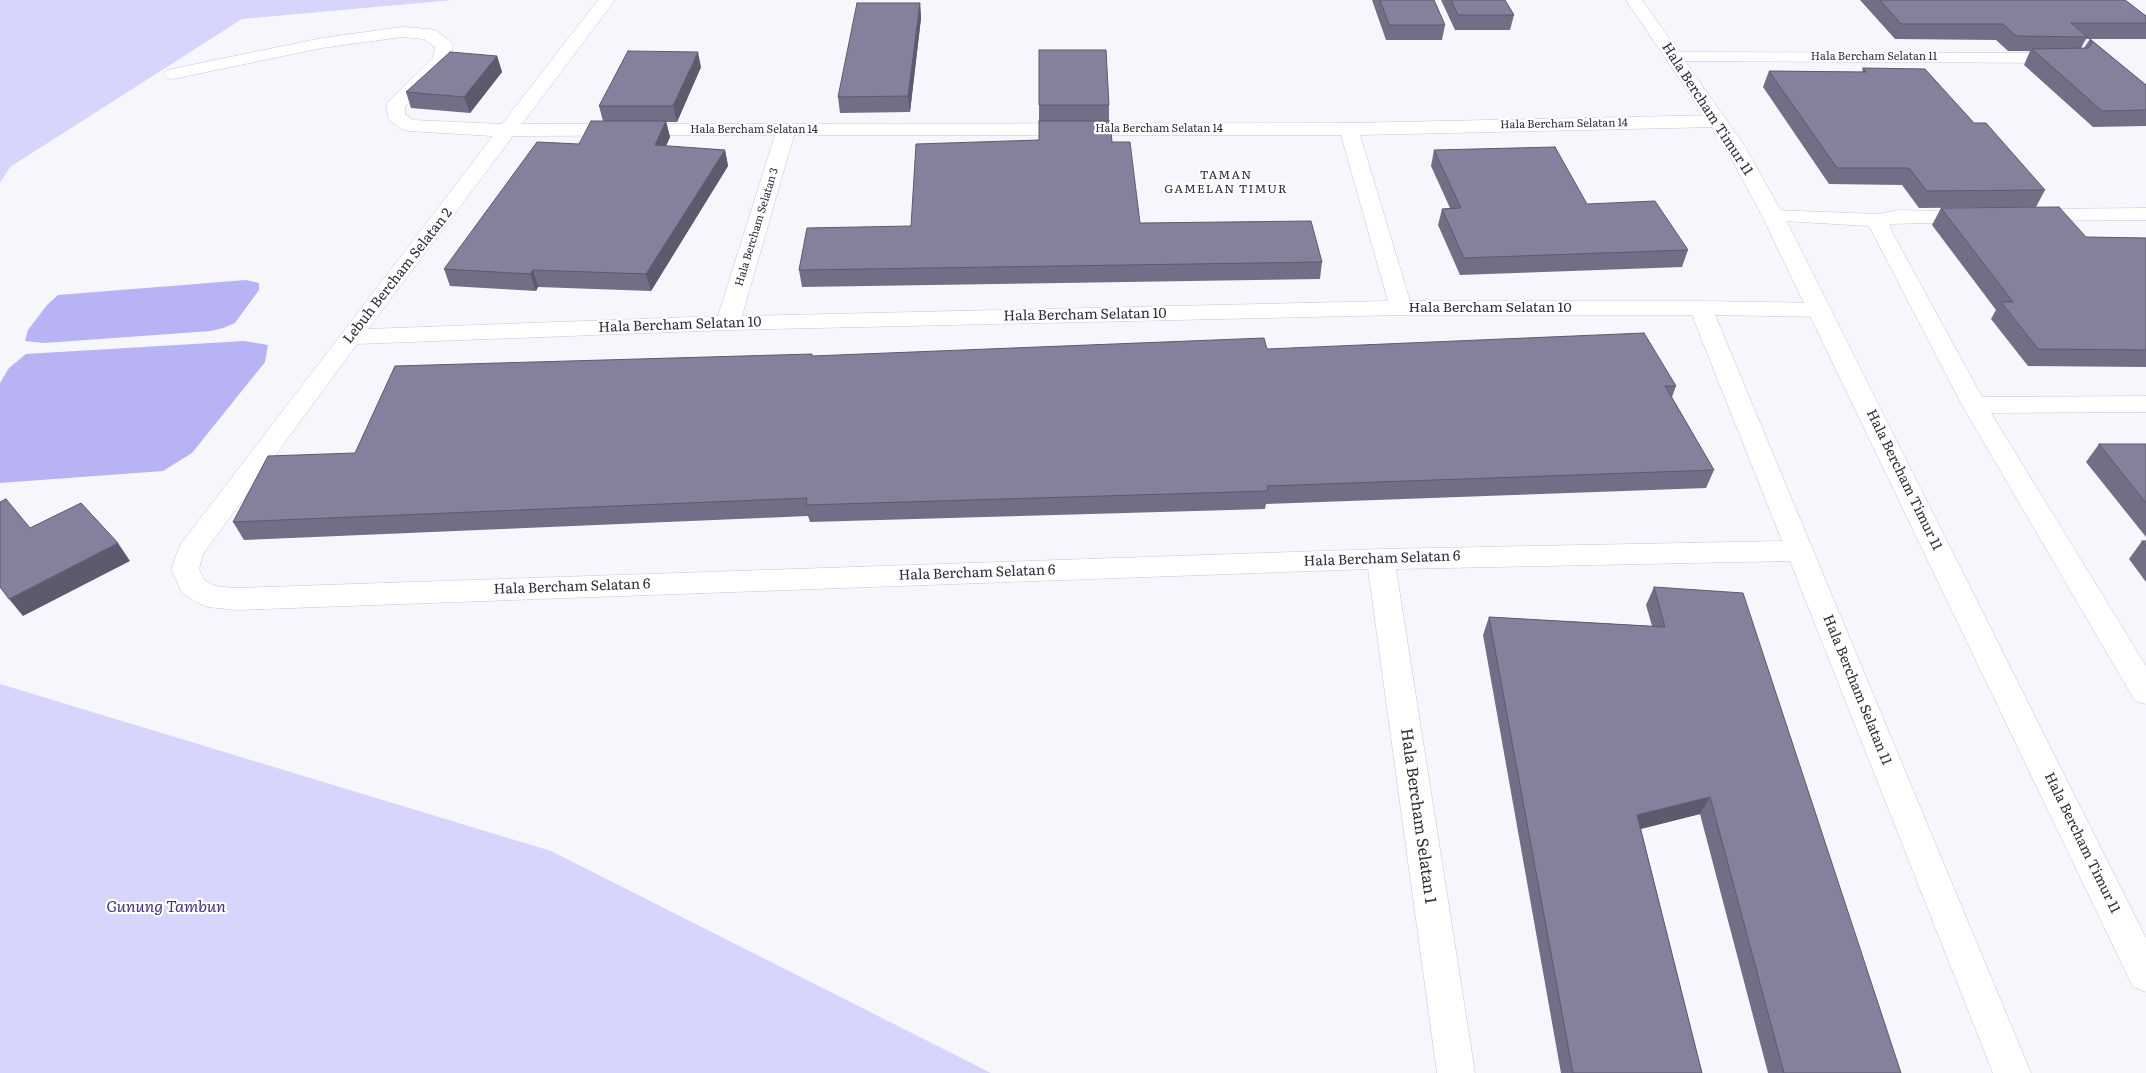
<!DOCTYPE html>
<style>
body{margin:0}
canvas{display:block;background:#f6f6fc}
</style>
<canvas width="2146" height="1073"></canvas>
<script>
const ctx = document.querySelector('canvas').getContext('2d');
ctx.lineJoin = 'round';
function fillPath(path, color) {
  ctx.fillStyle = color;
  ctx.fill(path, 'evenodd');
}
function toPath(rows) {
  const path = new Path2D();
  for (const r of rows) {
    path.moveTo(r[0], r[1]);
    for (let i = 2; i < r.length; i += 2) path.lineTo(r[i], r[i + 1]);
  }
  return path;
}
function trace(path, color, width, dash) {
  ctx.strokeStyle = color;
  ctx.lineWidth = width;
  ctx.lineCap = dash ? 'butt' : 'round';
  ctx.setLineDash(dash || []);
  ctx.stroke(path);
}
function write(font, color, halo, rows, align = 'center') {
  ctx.font = font + ' Literata,serif';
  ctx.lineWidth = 4.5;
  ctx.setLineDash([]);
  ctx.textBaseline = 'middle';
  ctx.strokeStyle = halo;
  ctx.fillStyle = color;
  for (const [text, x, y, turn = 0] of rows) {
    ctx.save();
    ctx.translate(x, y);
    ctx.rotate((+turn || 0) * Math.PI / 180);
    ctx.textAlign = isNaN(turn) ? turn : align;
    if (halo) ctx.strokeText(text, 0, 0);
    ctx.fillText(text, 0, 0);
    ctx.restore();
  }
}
fillPath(toPath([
 [0,0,453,0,242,19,10,167,0,183],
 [0,684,551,851,991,1073,0,1073]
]), '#d7d5fc');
fillPath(toPath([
 [246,280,259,283,259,290,235,323,223,328,211,331,44,343,25,341,28,330,47,305,58,295],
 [244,341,268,345,265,362,192,453,163,471,0,483,0,383,9,368,26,354]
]), '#b8b3f4');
const minor = toPath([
 [598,0,615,0,522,124,1349,123,1718,115,1725,117,1728,121,1725,125,1718,127,1360,135,1410,301,1701,301,1821,303,1829,305,1832,310,1829,315,1821,317,1715,315,2031,1073,1993,1073,1790,561,1396,569,1475,1073,1437,1073,1368,569,237,610,208,607,198,603,182,593,171,569,180,545,493,136,408,131,401,129,389,120,386,106,388,102,433,58,435,47,424,39,402,37,322,48,173,79,167,78,164,74,167,70,322,38,402,27,429,29,435,30,450,41,453,45,451,59,405,107,405,114,413,120,502,124,598,0],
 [775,135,718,316,368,329,513,136,775,135],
 [794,135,1341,135,1388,301,742,316,794,135],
 [1401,315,1692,315,1782,541,1381,549,237,588,214,586,204,580,199,569,203,554,357,344,728,330,1401,315],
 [1675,52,2063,53,2069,54,2072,58,2069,62,2063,63,1669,61,1666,57,1669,53,1675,52],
 [2146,208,2146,220,2029,221,2022,219,2018,215,2022,211,2029,209,2146,208],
 [1773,210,1879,214,1899,210,1981,212,1985,216,1981,220,1974,222,1890,224,1891,230,1982,397,2146,396,2146,412,1991,413,2146,666,2146,704,2135,701,1962,405,1869,226,1766,220,1762,216,1766,212,1773,210]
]);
const tertiary = toPath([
 [1626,0,1642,0,1744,145,1784,216,2146,938,2146,992,2133,987,1762,216,1724,145,1626,0]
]);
trace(minor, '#c5c4e0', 1);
trace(tertiary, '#c5c4e0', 1);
fillPath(minor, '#fff');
fillPath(tertiary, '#fff');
fillPath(toPath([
 [1372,0,1434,0,1445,25,1442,40,1386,40],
 [1441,0,1505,0,1514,15,1510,30,1455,30],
 [1860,0,2125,0,2146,16,2146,39,2086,39,2081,48,2084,48,2090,39,2146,85,2146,126,2093,127,2024,65,2030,51,2008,51,1996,40,1895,39],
 [920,3,921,18,910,112,840,113,838,97],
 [497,56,502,72,470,113,411,108,406,92],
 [701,67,677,122,666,122,670,137,666,146,725,150,728,166,651,291,538,287,536,291,450,286,444,269,603,121,599,106],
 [1863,68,1974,123,2045,190,2036,207,1919,208,1902,185,1829,184,1763,87,1769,71,1862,72],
 [1039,105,1109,105,1109,121,1112,142,1140,223,1322,262,1320,279,802,287,799,270,911,226,1039,140],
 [1434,150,1587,204,1688,250,1682,267,1460,275,1438,225,1442,209,1450,208,1431,166],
 [1941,208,2086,237,2146,238,2146,367,2028,366,1991,319,1996,310,1932,225],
 [1267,349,1676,386,1672,397,1714,470,1706,488,1266,504,1265,509,810,522,808,516,244,540,233,522,355,453,812,354,812,356],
 [2099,444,2146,444,2146,537,2086,462],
 [2142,541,2146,541,2146,582,2129,559],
 [1654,587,1901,1073,1768,1073,1700,814,1641,829,1702,1073,1561,1073,1483,635,1489,617,1652,626,1646,605]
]), '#716f86');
fillPath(toPath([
 [920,3,921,18,910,112,908,96],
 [698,52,701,67,677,122,673,106],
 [497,56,502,72,470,113,464,97],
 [666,121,670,137,659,161,655,145],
 [725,150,728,166,651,291,646,274],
 [533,270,538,287,536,291,530,274],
 [118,543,130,561,23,616,9,599],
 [1710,797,1700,814,1628,832,1637,815]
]), '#5c5a6d');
const building = toPath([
 [1380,0,1434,0,1445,25,1389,25,1380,0],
 [1451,0,1505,0,1514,15,1458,15,1451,0],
 [1880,0,2125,0,2146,16,2146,23,2071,23,2087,37,2016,36,2003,24,1901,24,1880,0],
 [857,3,920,3,908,96,838,97,857,3],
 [2090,39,2146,85,2146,110,2102,111,2032,49,2088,48,2092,43,2090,39],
 [1039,50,1106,50,1109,105,1039,105,1039,50],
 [628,51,698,52,673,106,599,106,628,51],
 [450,52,497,56,464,97,406,92,450,52],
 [1863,68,1925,69,1974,123,1986,123,2045,190,1927,191,1909,168,1837,168,1769,71,1866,72,1863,68],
 [591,121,666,121,655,145,725,150,646,274,533,270,530,274,444,269,537,142,579,144,591,121],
 [1039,121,1110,121,1112,142,1130,142,1140,223,1311,221,1322,262,799,270,807,228,911,226,916,144,1039,140,1039,121],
 [1555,147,1587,204,1655,201,1688,250,1464,258,1442,209,1461,208,1434,150,1555,147],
 [2059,207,2086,237,2146,238,2146,350,2038,349,2001,302,2013,302,1941,208,2059,207],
 [1644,333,1676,386,1665,386,1714,470,1267,486,1268,491,806,505,807,498,233,522,268,456,355,453,395,366,812,354,812,356,1264,338,1267,349,1644,333],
 [2099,444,2146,444,2146,503,2099,444],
 [6,499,30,528,81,503,118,543,9,599,0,587,0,502,6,499],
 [2142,541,2146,541,2146,546,2142,541],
 [1654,587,1743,593,1901,1073,1784,1073,1710,797,1637,815,1702,1073,1573,1073,1489,617,1665,627,1654,587]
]);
fillPath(building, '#83819c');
trace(building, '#5c5a6d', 1);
write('11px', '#2f2e39', '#fff', [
 ["Hala Bercham Selatan 11",1874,57],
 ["Hala Bercham Selatan 14",1564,124,-1],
 ["Hala Bercham Selatan 14",1159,129],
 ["Hala Bercham Selatan 14",754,130],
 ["Hala Bercham Selatan 3",757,227,-73]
]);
ctx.letterSpacing = '1px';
write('12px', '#2f2e39', '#fff', [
 ["TAMAN",1226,175],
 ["GAMELAN TIMUR",1226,189]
]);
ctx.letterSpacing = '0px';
write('14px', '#2f2e39', '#fff', [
 ["Hala Bercham Timur 11",1707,109,57],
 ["Lebuh Bercham Selatan 2",398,276,-52],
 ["Hala Bercham Selatan 10",1490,308],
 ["Hala Bercham Selatan 10",1085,315,-1],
 ["Hala Bercham Selatan 10",680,325,-2],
 ["Hala Bercham Timur 11",1904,480,64],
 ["Hala Bercham Selatan 6",1382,559,-2],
 ["Hala Bercham Selatan 6",977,573,-2],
 ["Hala Bercham Selatan 6",572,587,-2],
 ["Hala Bercham Selatan 11",1857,690,68],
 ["Hala Bercham Timur 11",2082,843,64]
]);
write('16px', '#2f2e39', '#fff', [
 ["Hala Bercham Selatan 1",1418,816,82]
]);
write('italic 16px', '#42347e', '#fff', [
 ["Gunung Tambun",166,907]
]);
</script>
